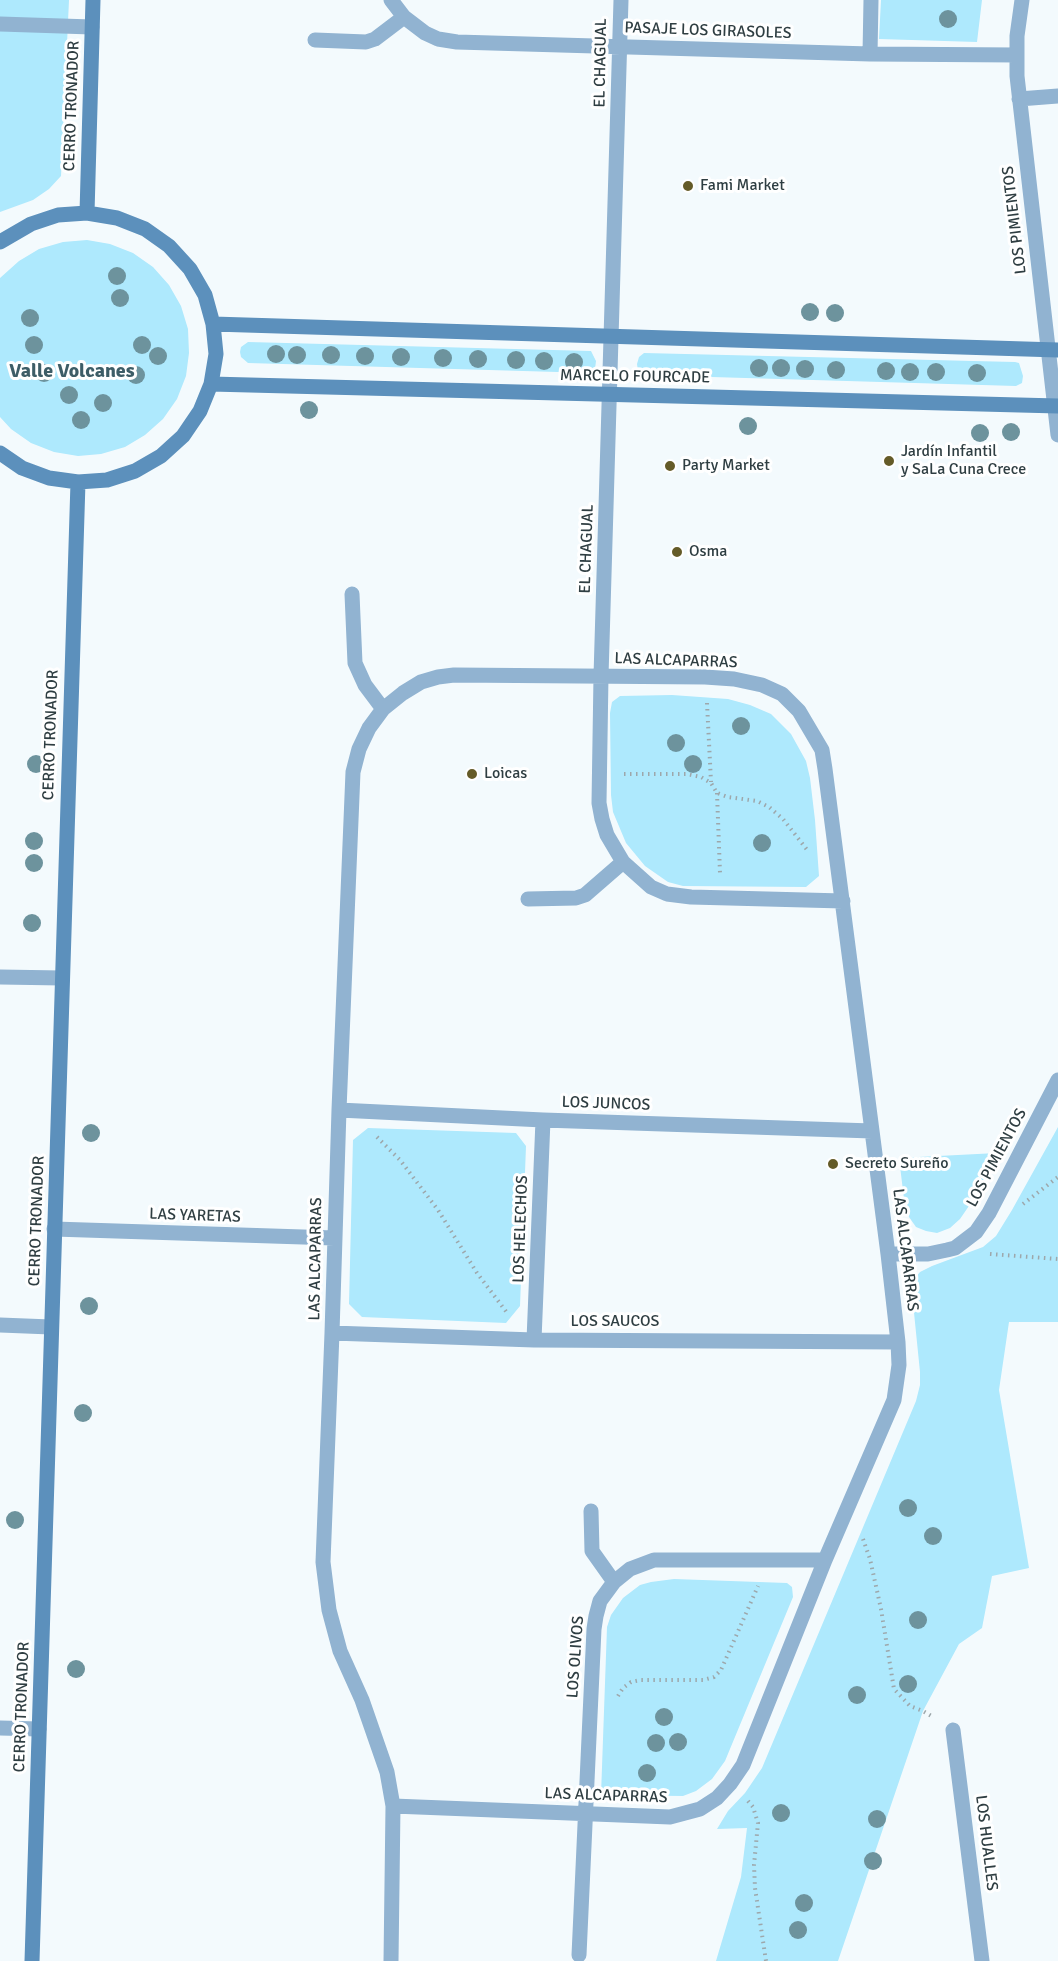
<!DOCTYPE html>
<meta charset="utf-8">
<style>
body{margin:0}
canvas{display:block;background:#f3fafd}
</style>
<canvas width="1058" height="1961"></canvas>
<script>
const ctx = document.querySelector('canvas').getContext('2d');
ctx.lineJoin = 'round';
function fillPath(path, color) {
  ctx.fillStyle = color;
  ctx.fill(path, 'evenodd');
}
function toPath(rows) {
  const path = new Path2D();
  for (const r of rows) {
    path.moveTo(r[0], r[1]);
    for (let i = 2; i < r.length; i += 2) path.lineTo(r[i], r[i + 1]);
  }
  return path;
}
function trace(path, color, width, dash) {
  ctx.strokeStyle = color;
  ctx.lineWidth = width;
  ctx.lineCap = dash ? 'butt' : 'round';
  ctx.setLineDash(dash || []);
  ctx.stroke(path);
}
function write(font, color, halo, rows, align = 'center') {
  ctx.font = font + ' Signika,sans-serif';
  ctx.lineWidth = 6;
  ctx.setLineDash([]);
  ctx.textBaseline = 'middle';
  ctx.strokeStyle = halo;
  ctx.fillStyle = color;
  for (const [text, x, y, turn = 0] of rows) {
    ctx.save();
    ctx.translate(x, y);
    ctx.rotate((+turn || 0) * Math.PI / 180);
    ctx.textAlign = isNaN(turn) ? turn : align;
    if (halo) ctx.strokeText(text, 0, 0);
    ctx.fillText(text, 0, 0);
    ctx.restore();
  }
}
fillPath(toPath([
 [0,0,69,0,61,176,49,189,33,200,0,212],
 [881,0,982,0,977,42,879,39],
 [87,240,110,244,133,253,153,267,169,285,181,306,188,329,189,353,186,376,177,399,163,419,145,435,125,447,101,454,78,456,54,452,31,443,11,429,0,417,0,278,19,261,39,249,63,242],
 [248,342,591,351,596,361,595,369,592,373,248,363,241,357,240,352,241,347],
 [644,353,1015,362,1019,363,1023,376,1022,383,1016,386,644,375,638,371,637,364,639,357],
 [672,695,728,699,750,705,771,714,791,734,806,761,810,778,815,820,819,876,806,887,683,886,668,882,645,866,626,843,613,812,611,795,610,713,612,702,620,696],
 [1058,1127,1058,1322,1009,1322,999,1390,1029,1568,992,1576,982,1628,959,1644,923,1711,838,1961,716,1961,741,1877,747,1828,717,1829,728,1811,745,1793,762,1768,916,1401,920,1385,920,1372,911,1283,920,1272,932,1266,983,1247,996,1236,1012,1210],
 [368,1128,516,1133,526,1146,520,1306,506,1323,362,1317,349,1304,353,1140],
 [997,1153,973,1200,960,1219,950,1228,937,1233,926,1231,916,1227,909,1217,905,1207,899,1158],
 [674,1579,787,1583,792,1587,793,1597,725,1761,712,1779,696,1791,683,1796,601,1795,607,1627,611,1615,623,1598,640,1585,651,1582]
]), '#aee9fd');
trace(toPath([
 [707,703,711,782],
 [624,774,687,774,701,777,711,783,717,793,728,797,757,801,769,807,783,819,808,851],
 [717,793,720,873],
 [377,1137,400,1160,438,1210,477,1273,508,1314],
 [1023,1204,1058,1177],
 [990,1254,1058,1259],
 [863,1539,870,1559,881,1609,894,1689,910,1706,923,1711,933,1717],
 [618,1696,623,1688,631,1682,641,1680,703,1680,714,1677,721,1670,758,1586],
 [748,1801,753,1807,758,1823,754,1865,755,1888,766,1961]
]), '#9da7ab', 4, [1.5, 4.5]);
trace(toPath([
 [0,24,92,27]
]), '#91b3d1', 15);
trace(toPath([
 [391,0,404,17,425,33,438,39,457,42,870,54,1017,55],
 [621,0,601,676,599,803,602,819,607,835,623,862,651,887,667,894,691,897,843,901],
 [1022,0,1017,36,1017,76,1058,435],
 [315,40,366,42,375,39,404,17],
 [870,54,871,0],
 [1019,99,1058,96],
 [352,594,355,663,365,685,383,709],
 [528,899,576,898,585,895,623,862],
 [0,977,62,978],
 [339,1110,543,1120,872,1131],
 [54,1229,334,1238],
 [888,1254,928,1254,947,1250,955,1248,976,1232,989,1213,1058,1080],
 [0,1325,51,1327],
 [332,1333,534,1340,898,1342],
 [534,1340,543,1120],
 [591,1511,592,1551,614,1582],
 [0,1728,39,1729],
 [953,1730,982,1961],
 [579,1955,594,1629,596,1616,600,1601,614,1582,630,1569,654,1560,825,1560],
 [391,1961,393,1806,387,1772,362,1700,340,1651,329,1610,323,1562,332,1333,339,1110,353,772,359,749,369,728,383,709,403,693,421,682,438,677,454,675,705,677,734,679,762,685,782,694,799,711,822,750,825,769,888,1254,898,1342,899,1365,894,1400,825,1560,743,1765,730,1784,717,1798,700,1809,670,1817,393,1806]
]), '#91b3d1', 15);
trace(toPath([
 [87,213,93,0],
 [0,242,31,224,58,215,87,213,117,218,145,229,169,246,190,269,205,295,213,324,216,354,211,384,200,411,183,436,161,456,135,471,107,480,78,482,49,478,22,468,0,453],
 [213,324,1058,350],
 [211,384,1058,406],
 [32,1961,78,482]
]), '#5c90bc', 15);
ctx.fillStyle = '#6d939d';
for (const [x, y] of [
 [948,19],
 [117,276],
 [120,298],
 [810,312],
 [835,313],
 [30,318],
 [34,345],
 [142,345],
 [276,354],
 [297,355],
 [331,355],
 [158,356],
 [365,356],
 [401,357],
 [443,358],
 [478,359],
 [516,360],
 [544,361],
 [574,362],
 [759,368],
 [781,368],
 [805,369],
 [836,370],
 [886,371],
 [910,372],
 [936,372],
 [44,373],
 [977,373],
 [136,375],
 [69,395],
 [103,403],
 [309,410],
 [81,420],
 [748,426],
 [1011,432],
 [980,433],
 [741,726],
 [676,743],
 [36,764],
 [693,764],
 [34,841],
 [762,843],
 [34,863],
 [32,923],
 [91,1133],
 [89,1306],
 [83,1413],
 [908,1508],
 [15,1520],
 [933,1536],
 [918,1620],
 [76,1669],
 [908,1684],
 [857,1695],
 [664,1717],
 [678,1742],
 [656,1743],
 [647,1773],
 [781,1813],
 [877,1819],
 [873,1861],
 [804,1903],
 [798,1930]
]) {
  ctx.beginPath();
  ctx.arc(x, y, 9, 0, 2 * Math.PI);
  ctx.fill();
}
for (const [x, y, r, color] of [
 [688,186,6,"#645b28"],
 [889,461,6,"#645b28"],
 [670,466,6,"#645b28"],
 [677,552,6,"#645b28"],
 [472,774,6,"#645b28"],
 [833,1164,6,"#645b28"]
]) {
  const dot = new Path2D();
  dot.arc(x, y, r, 0, 2 * Math.PI);
  ctx.fillStyle = color;
  ctx.fill(dot);
  trace(dot, '#fff', 2);
}
write('16px', '#2f3e42', '#fff', [
 ["PASAJE LOS GIRASOLES",708,31,2],
 ["EL CHAGUAL",601,63,-89],
 ["CERRO TRONADOR",72,106,-88],
 ["LOS PIMIENTOS",1015,220,-97],
 ["MARCELO FOURCADE",635,377,1],
 ["EL CHAGUAL",587,549,-88],
 ["LAS ALCAPARRAS",676,661,2],
 ["CERRO TRONADOR",51,735,-88],
 ["LOS JUNCOS",606,1104,2],
 ["LOS PIMIENTOS",997,1158,-62],
 ["LAS YARETAS",195,1216,2],
 ["CERRO TRONADOR",37,1221,-88],
 ["LOS HELECHOS",521,1229,-88],
 ["LAS ALCAPARRAS",905,1250,83],
 ["LAS ALCAPARRAS",316,1259,-89],
 ["LOS SAUCOS",615,1322],
 ["LOS OLIVOS",576,1657,-86],
 ["CERRO TRONADOR",22,1707,-88],
 ["LAS ALCAPARRAS",606,1796,2],
 ["LOS HUALLES",986,1843,83]
]);
write('16px', '#2f3e42', '#fff', [
 ["Fami Market",700,186],
 ["Jardín Infantil",901,452],
 ["y SaLa Cuna Crece",901,470],
 ["Party Market",682,466],
 ["Osma",689,552],
 ["Loicas",484,774],
 ["Secreto Sureño",845,1164]
], 'left');
write('bold 20px', '#3d5d67', '#fff', [
 ["Valle Volcanes",72,372]
]);
</script>
